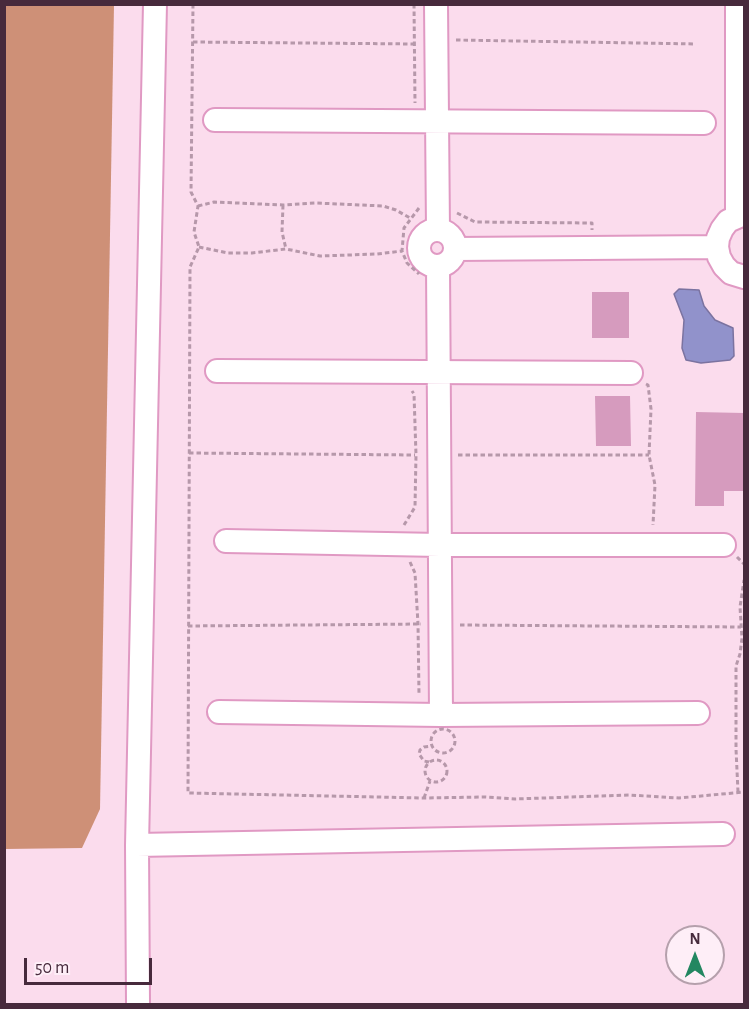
<!DOCTYPE html>
<style>
body{margin:0}
#map{position:relative;width:749px;height:1009px;overflow:hidden;background:#fbdced;font-family:"Alegreya Sans",sans-serif}
canvas{display:block}
.frame{position:absolute;inset:0;border:6px solid #472a3c;pointer-events:none}
.north{position:absolute;left:665px;top:925px;width:60px;height:60px;box-sizing:border-box;background:#feeef7;border:2px solid #b5a0ac;border-radius:50%;rotate:0deg;font-size:16px;font-weight:700;line-height:24px;text-align:center;color:#472a3c}
.north::after{content:'';display:block;margin:auto;width:21px;height:27px;background:#238761;clip-path:polygon(50% 0,100% 100%,50% 72%,0 100%)}
.scale{position:absolute;left:24px;top:958px;width:128px;height:27px;box-sizing:border-box;border:3px solid #472a3c;border-top:0;padding-left:8px;font-size:18px;line-height:21px;white-space:nowrap;color:#472a3c;-webkit-text-stroke:4px #feeef7;paint-order:stroke}
</style>
<div id="map">
<canvas width="749" height="1009"></canvas>
<div class="frame"></div>
<div class="north">N</div>
<div class="scale">50 m</div>
</div>
<script>
const ctx = document.querySelector('canvas').getContext('2d');
ctx.lineJoin = 'round';
function fillPath(path, color) {
  ctx.fillStyle = color;
  ctx.fill(path, 'evenodd');
}
function toPath(rows) {
  const path = new Path2D();
  for (const r of rows) {
    if (r.length === 3) {
      path.moveTo(r[0] + r[2], r[1]);
      path.arc(r[0], r[1], r[2], 0, 2 * Math.PI);
      continue;
    }
    path.moveTo(r[0], r[1]);
    for (let i = 2; i < r.length; i += 2) path.lineTo(r[i], r[i + 1]);
  }
  return path;
}
function trace(path, color, width, dash) {
  ctx.strokeStyle = color;
  ctx.lineWidth = width;
  ctx.lineCap = dash ? 'butt' : 'round';
  ctx.setLineDash(dash || []);
  ctx.stroke(path);
}
fillPath(toPath([
 [4,5,114,5,100,809,82,848,5,849]
]), '#ce9077');
const water = toPath([
 [679,289,699,290,704,306,715,320,733,328,734,356,730,360,701,363,686,360,682,348,684,320,674,294,679,289]
]);
fillPath(water, '#9192cb');
trace(water, '#7b73a0', 1.5);
fillPath(toPath([
 [592,292,629,292,629,338,592,338],
 [595,396,630,396,631,446,596,446],
 [696,412,744,413,744,491,724,491,724,506,695,506]
]), '#d69bbe');
const minor = toPath([
 [436,4,438,230],
 [737,4,737,216],
 [215,120,704,123],
 [744,214,728,221,722,229,718,238,717,247,719,257,724,266,731,273,744,277],
 [437,248,18],
 [455,249,717,247],
 [438,266,441,715],
 [217,371,631,373],
 [226,541,440,545,724,545],
 [219,712,441,715,698,713],
 [137,845,155,4],
 [138,1004,137,845,723,834]
]);
trace(minor, '#e099c3', 26);
trace(toPath([
 [193,4,191,192,198,206,194,232,199,247,190,267,188,793,424,798,485,797,515,799,629,795,679,798,744,792],
 [414,4,415,103],
 [456,40,696,44],
 [193,42,415,44],
 [283,205,282,232,286,249],
 [198,206,214,202,283,205,316,203,383,206,396,210,410,218],
 [419,208,404,228,402,251,407,263,419,274],
 [457,213,475,222,592,223,592,230],
 [199,247,228,253,252,253,286,249,320,256,377,254,402,251],
 [646,384,648,385,651,409,649,455,655,485,653,525],
 [189,453,415,455],
 [458,455,649,455],
 [404,525,415,507,416,455,414,394,412,391],
 [737,557,744,564],
 [410,562,415,573,418,624,419,695],
 [460,625,741,627],
 [188,626,421,624],
 [443,741,12],
 [436,771,11],
 [429,762,424,761,419,754,420,750,424,747,432,746],
 [738,792,736,749,736,666,740,654,742,638,740,607,744,580],
 [424,798,430,781]
]), '#b698aa', 3, [4.5, 3]);
trace(minor, '#fff', 22);
</script>
